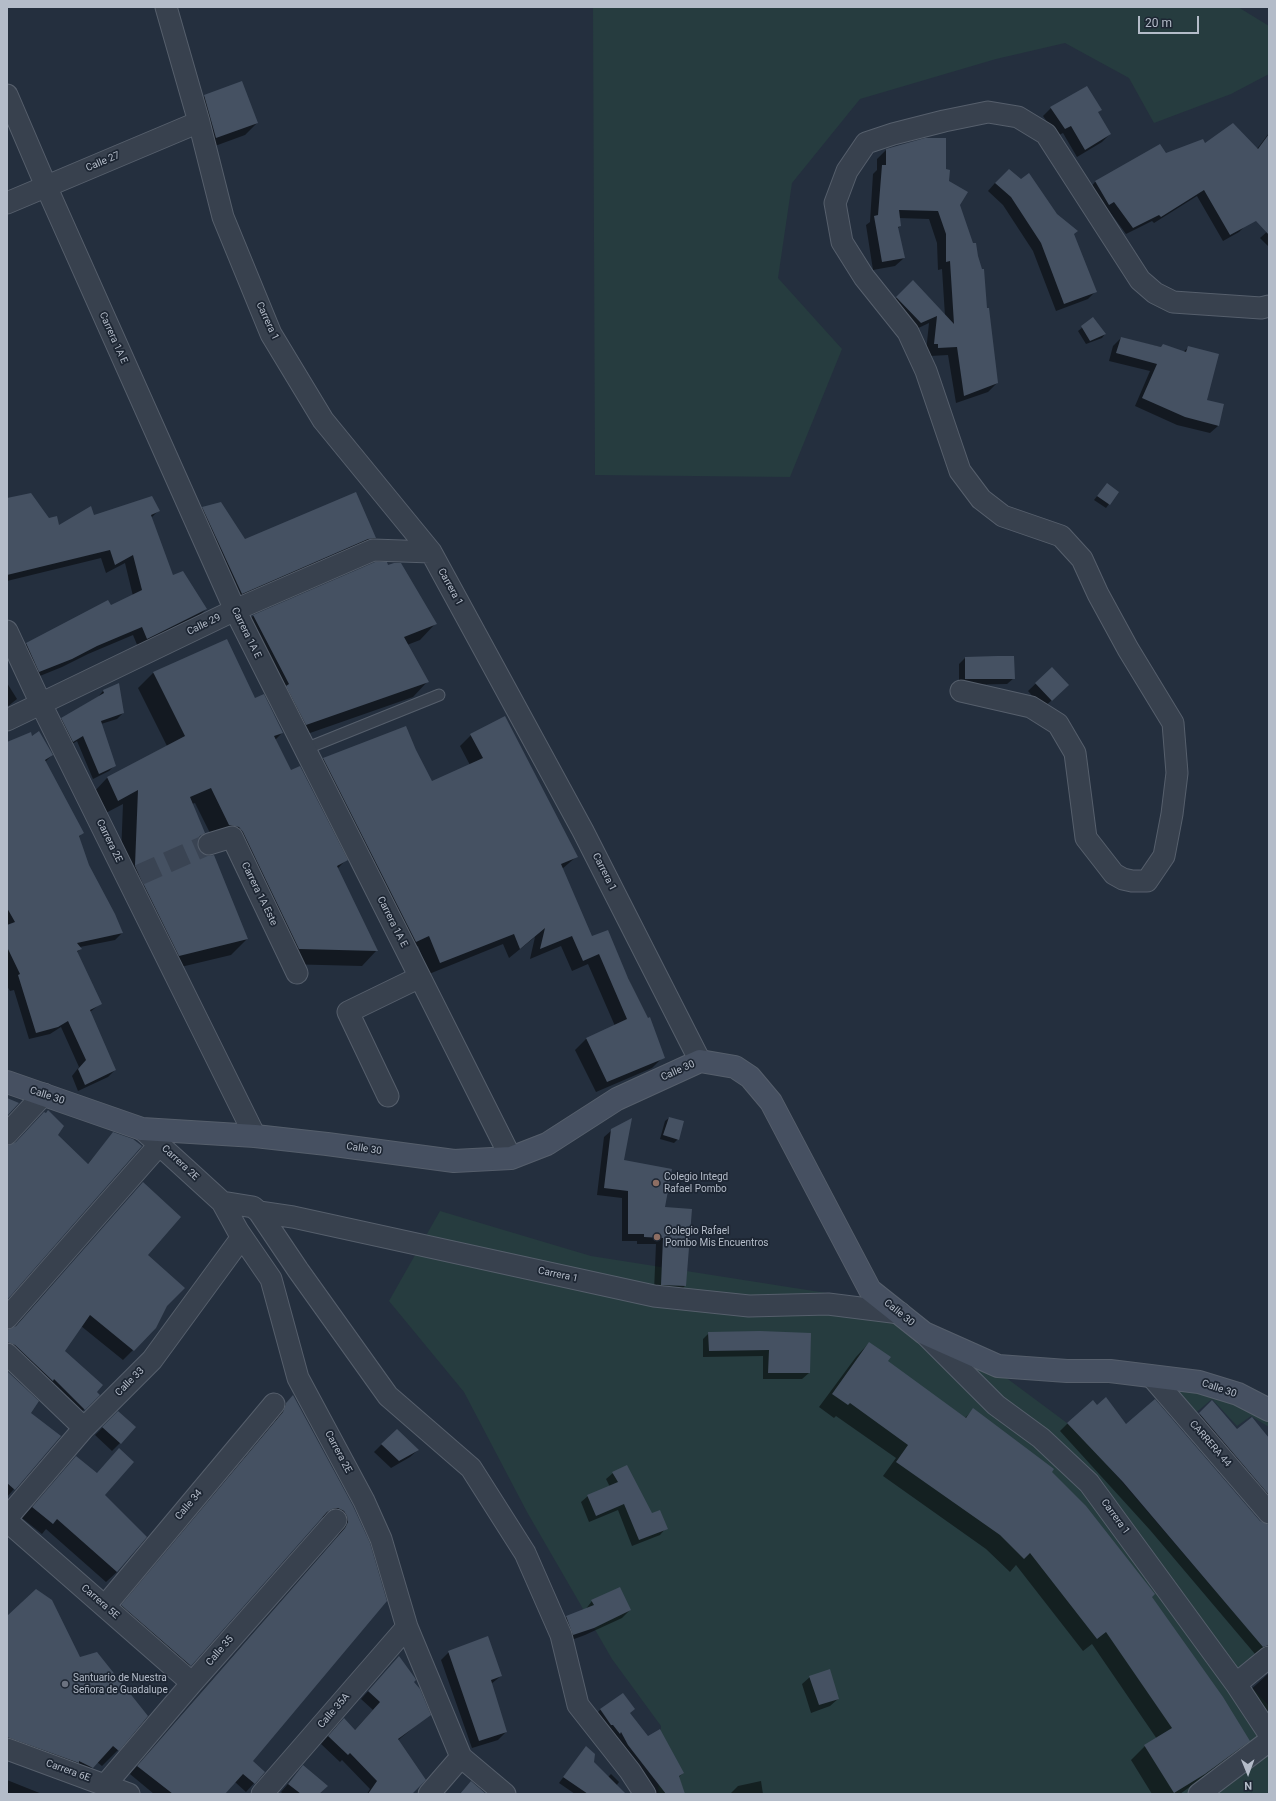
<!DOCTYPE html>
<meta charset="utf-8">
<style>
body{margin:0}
#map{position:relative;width:1276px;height:1801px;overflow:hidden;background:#242f3e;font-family:Roboto,sans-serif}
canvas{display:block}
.frame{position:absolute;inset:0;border:8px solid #b4bcc9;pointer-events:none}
.north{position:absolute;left:1228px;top:1753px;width:40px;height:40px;-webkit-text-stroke:3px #1d2633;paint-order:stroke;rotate:179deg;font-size:11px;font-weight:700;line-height:16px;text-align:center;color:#b4bcc9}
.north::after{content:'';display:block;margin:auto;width:14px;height:18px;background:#b4bcc9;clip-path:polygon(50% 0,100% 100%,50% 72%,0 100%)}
.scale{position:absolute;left:1138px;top:16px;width:61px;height:18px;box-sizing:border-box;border:2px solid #b4bcc9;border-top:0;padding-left:5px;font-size:12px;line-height:14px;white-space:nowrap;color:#b4bcc9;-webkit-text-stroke:3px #1d2633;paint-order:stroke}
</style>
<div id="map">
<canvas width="1276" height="1801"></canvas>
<div class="frame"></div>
<div class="north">N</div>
<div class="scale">20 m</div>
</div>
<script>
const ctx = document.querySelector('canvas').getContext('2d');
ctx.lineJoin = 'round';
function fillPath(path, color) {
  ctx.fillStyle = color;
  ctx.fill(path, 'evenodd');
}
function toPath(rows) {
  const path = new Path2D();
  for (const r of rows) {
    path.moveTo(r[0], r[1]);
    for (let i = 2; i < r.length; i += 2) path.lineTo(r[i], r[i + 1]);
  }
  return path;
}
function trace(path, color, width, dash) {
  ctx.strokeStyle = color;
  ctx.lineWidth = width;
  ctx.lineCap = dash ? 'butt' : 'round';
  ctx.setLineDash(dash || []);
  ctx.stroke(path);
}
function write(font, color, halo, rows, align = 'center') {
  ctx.font = font + ' Roboto,sans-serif';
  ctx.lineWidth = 3.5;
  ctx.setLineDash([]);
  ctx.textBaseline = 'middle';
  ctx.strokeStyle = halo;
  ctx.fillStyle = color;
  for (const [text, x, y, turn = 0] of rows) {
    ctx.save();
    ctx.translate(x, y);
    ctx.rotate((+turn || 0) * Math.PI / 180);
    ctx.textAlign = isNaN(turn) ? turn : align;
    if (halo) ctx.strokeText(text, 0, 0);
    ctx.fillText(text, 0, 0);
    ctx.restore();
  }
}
fillPath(toPath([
 [593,7,1238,7,1269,26,1269,74,1231,94,1154,123,1129,78,1065,43,996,59,860,99,792,183,778,278,842,349,790,477,595,475],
 [440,1211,591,1256,839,1295,993,1368,1067,1423,1098,1454,1269,1653,1248,1683,1269,1706,1269,1794,658,1794,661,1726,612,1659,527,1512,464,1392,389,1301],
 [1159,1381,1198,1386,1269,1419,1269,1427,1251,1416,1237,1426,1212,1399,1192,1416]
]), '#263c3f');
fillPath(toPath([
 [1086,87,1097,113,1110,134,1102,142,1077,157,1063,133,1057,136,1043,116,1051,108],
 [204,96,257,123,245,135,204,150,192,108],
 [1269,133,1269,191,1246,225,1239,232,1223,241,1197,196,1154,223,1152,221,1126,234,1107,208,1102,211,1089,189,1095,182,1160,145,1165,154,1205,144,1257,149],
 [886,150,945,170,948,181,959,204,986,309,997,383,988,392,956,403,948,355,930,356,930,352,926,352,929,323,912,331,888,306,913,282,945,316,942,269,938,270,937,243,929,219,899,218,900,226,897,229,904,258,895,266,873,270,866,225,870,222,873,174,877,170,877,159],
 [1021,181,1056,215,1073,235,1096,291,1088,299,1056,311,1033,251,1003,205,988,191,995,183],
 [1269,230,1269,247,1260,238],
 [1093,319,1105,334,1102,338,1086,344,1078,331],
 [1121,338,1183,352,1188,348,1206,400,1218,426,1210,433,1177,425,1135,406,1150,371,1109,361,1113,346],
 [1107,484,1109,504,1106,508,1094,500],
 [7,499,49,519,58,526,93,516,158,511,151,518,172,577,206,609,197,618,138,647,133,635,88,654,62,667,30,680,18,652,26,644,133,596,125,563,106,573,101,558,7,581],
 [203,508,245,540,375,538,360,552,227,608,188,523],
 [375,563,435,624,420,640,407,645,428,681,413,697,290,740,238,632,253,616],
 [1013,657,1014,678,1007,684,959,685,959,664,965,658],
 [1052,668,1060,693,1043,708,1028,691],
 [153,673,255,699,282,733,275,740,290,771,346,860,337,869,377,950,362,966,283,964,227,847,214,841,195,803,192,804,203,833,196,841,196,847,247,939,231,955,164,971,120,881,123,804,102,815,92,794,107,778,167,746,138,688],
 [7,683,17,699,7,707],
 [103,691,123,713,117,719,101,724,115,765,109,771,93,779,77,741,67,747,56,724,62,718,98,697],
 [471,735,576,857,562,869,592,938,628,978,663,1057,652,1068,596,1092,575,1050,586,1039,615,1026,588,964,572,971,561,946,530,959,535,937,509,958,503,944,429,974,418,946,404,952,312,770,323,759,415,751,432,782,470,765,460,746],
 [32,737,52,755,45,762,82,833,79,837,88,865,122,933,115,940,80,947,81,949,77,952,100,1004,90,1012,115,1070,108,1077,78,1091,72,1076,79,1067,61,1027,50,1034,29,1039,14,990,10,991,7,986,7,743],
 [669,1118,678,1139,674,1143,660,1139,665,1121],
 [612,1130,623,1161,664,1208,685,1286,678,1293,654,1291,656,1244,637,1244,637,1241,622,1241,622,1198,597,1195,604,1137],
 [113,1133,7,1298,7,1147,57,1135,87,1165],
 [143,1183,147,1255,166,1306,155,1328,123,1360,81,1326,64,1351,99,1395,74,1419,7,1351,7,1331,13,1329],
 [760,1332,809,1373,802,1379,763,1379,763,1356,703,1357,703,1339,709,1333],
 [869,1343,886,1361,965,1418,973,1410,1050,1472,1151,1597,1248,1741,1235,1754,1180,1794,1152,1794,1131,1760,1145,1746,1157,1739,1092,1644,1083,1651,1016,1565,1010,1572,986,1549,883,1476,896,1458,836,1416,834,1418,819,1407,856,1357],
 [293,1396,369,1544,252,1761,264,1772,246,1792,235,1782,224,1794,154,1794,130,1774,337,1537,340,1531,329,1516,320,1518,182,1674,114,1614,275,1421,278,1412],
 [1212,1402,1237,1431,1269,1439,1269,1511,1192,1422],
 [1097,1406,1259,1522,1269,1526,1269,1656,1265,1653,1255,1654,1150,1530,1060,1431,1068,1423],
 [118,1412,120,1443,112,1451,95,1435],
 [382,1444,418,1450,410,1457,391,1468,374,1452],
 [7,1445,14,1489,7,1497],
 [76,1458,103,1495,117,1572,106,1582,46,1529,42,1534,22,1518],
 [613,1473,651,1515,666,1528,660,1535,632,1546,618,1510,589,1522,581,1502,588,1496,610,1487,606,1479],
 [592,1601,630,1610,622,1618,585,1635,566,1642,559,1625,566,1617,585,1610],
 [7,1618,118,1750,102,1766,97,1762,76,1783,7,1757],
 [449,1652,501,1676,491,1684,506,1732,498,1740,472,1748,441,1660],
 [392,1665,413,1682,429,1715,397,1741,410,1794,367,1794,370,1789,342,1760,340,1762,321,1744,337,1726,354,1731,373,1710,361,1699],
 [1269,1673,1269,1717,1247,1693],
 [810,1677,838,1699,830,1706,811,1713,802,1684],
 [623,1694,629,1714,648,1737,683,1773,679,1777,684,1794,653,1794,593,1717,600,1710],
 [586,1747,593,1763,608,1777,611,1774,619,1782,616,1786,624,1794,575,1794,559,1783],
 [303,1766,318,1794,283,1794,281,1792],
 [7,1780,42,1794,7,1794],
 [761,1781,763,1794,730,1794,738,1786]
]), '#0007');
fillPath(toPath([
 [242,81,258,123,216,138,204,95],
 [1087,86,1102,110,1098,112,1111,134,1085,150,1071,126,1065,129,1050,107],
 [1233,123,1258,149,1269,134,1269,235,1256,221,1230,235,1204,190,1161,217,1159,215,1133,228,1114,202,1109,205,1095,181,1160,144,1166,153,1203,139,1205,143],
 [925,138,946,138,946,169,950,170,949,181,968,192,960,205,973,243,976,243,978,256,982,269,984,269,987,308,989,308,998,383,964,396,957,347,938,348,938,344,934,344,937,316,921,323,896,297,913,280,954,324,950,261,946,262,946,234,938,211,899,210,901,226,898,227,905,258,882,262,874,216,878,215,882,165,886,165,886,149],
 [1009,169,1021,179,1029,173,1057,214,1078,231,1074,234,1097,292,1064,304,1041,243,1011,197,995,183],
 [1093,317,1106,334,1090,341,1081,326],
 [1121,337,1161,347,1163,344,1186,352,1188,346,1219,354,1207,400,1224,404,1219,426,1185,417,1142,398,1157,364,1116,353],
 [1107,483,1119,492,1110,505,1097,496],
 [356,492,376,538,368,539,242,594,202,507,221,502,245,539],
 [31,493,49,518,57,516,59,525,91,506,94,515,152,496,160,511,151,515,173,575,183,571,207,609,147,639,142,627,97,646,72,659,39,672,26,643,108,600,111,605,142,590,133,555,115,565,110,550,7,575,7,498],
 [375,562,387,562,388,565,394,563,401,563,437,624,404,637,429,682,306,725,286,686,289,684,253,615],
 [227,639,255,698,264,694,283,733,274,736,291,770,300,766,348,860,337,866,378,951,299,949,243,832,239,827,229,825,211,788,190,797,205,833,200,836,197,841,197,847,201,852,206,856,214,855,248,939,179,956,143,883,135,865,138,790,118,801,107,777,185,736,153,672],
 [997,656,1014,656,1015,679,965,679,965,657],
 [1052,667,1069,685,1052,701,1035,683],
 [119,683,124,713,101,721,116,766,99,774,83,736,73,742,61,718,104,693,103,690],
 [505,716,578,857,561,864,592,936,608,930,628,978,648,1018,650,1017,665,1058,607,1082,586,1038,627,1019,599,954,583,961,572,936,540,949,545,928,520,949,514,934,440,963,429,936,416,942,323,758,406,726,416,750,432,781,483,758,470,734],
 [39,731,53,755,45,760,84,833,79,836,89,865,115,914,123,933,77,943,82,949,77,951,102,1004,90,1010,116,1070,85,1085,78,1069,86,1060,68,1021,58,1027,36,1033,18,975,20,974,7,947,7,925,15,922,7,908,7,742,31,732,32,736],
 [7,1098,19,1103,7,1116],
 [48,1110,64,1126,58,1135,88,1164,113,1132,133,1139,142,1146,7,1300,7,1146,16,1142,44,1112,46,1113],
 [669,1117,684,1121,679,1140,663,1135],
 [632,1118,624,1160,672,1169,665,1207,692,1209,686,1286,661,1285,663,1238,644,1237,644,1234,628,1234,628,1191,604,1188,611,1129],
 [143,1182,181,1217,148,1255,185,1288,167,1306,156,1328,134,1351,90,1315,65,1351,103,1385,97,1392,100,1395,85,1410,54,1379,53,1381,15,1345,7,1342,7,1330,16,1326],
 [760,1331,811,1333,810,1373,768,1373,769,1350,709,1351,708,1332],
 [869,1342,891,1357,888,1361,966,1418,973,1408,1054,1469,1052,1472,1086,1506,1155,1594,1152,1597,1223,1697,1250,1741,1205,1774,1174,1793,1144,1745,1172,1728,1106,1632,1097,1639,1030,1553,1024,1559,1000,1535,896,1462,908,1445,850,1403,848,1405,832,1394],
 [7,1371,39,1401,31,1413,61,1436,15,1490,7,1483],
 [293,1395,353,1506,370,1543,387,1601,253,1761,265,1772,255,1784,243,1774,225,1794,173,1794,137,1766,345,1528,348,1522,347,1516,344,1511,338,1508,332,1509,327,1512,191,1666,121,1605,283,1412,286,1403],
 [1106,1397,1126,1424,1155,1399,1260,1521,1269,1525,1269,1645,1263,1647,1123,1482,1067,1423,1093,1400,1097,1405],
 [1212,1400,1237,1429,1252,1417,1269,1438,1269,1495,1199,1413],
 [118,1411,136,1427,121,1444,102,1427],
 [397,1429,419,1450,399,1461,381,1444],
 [119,1448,134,1462,105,1495,147,1537,117,1572,57,1519,53,1524,32,1507,76,1456,97,1473],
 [627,1465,652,1513,660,1510,668,1529,639,1540,624,1504,596,1516,587,1495,618,1482,612,1472],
 [620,1587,631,1610,594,1628,573,1635,566,1616,594,1605,591,1600],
 [36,1589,52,1600,80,1657,97,1652,148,1716,119,1751,113,1746,93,1768,79,1761,79,1763,7,1737,7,1616],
 [488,1636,502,1676,491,1680,507,1732,479,1741,448,1651],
 [399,1656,415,1678,416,1680,414,1682,420,1689,431,1715,398,1739,426,1780,412,1794,368,1794,377,1781,350,1753,348,1755,328,1736,344,1718,355,1730,380,1702,368,1691],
 [830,1669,839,1699,819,1705,809,1676],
 [623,1693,635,1709,630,1713,648,1736,660,1729,684,1773,679,1776,685,1794,666,1794,628,1745,621,1732,620,1734,613,1725,611,1725,600,1709],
 [586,1746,595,1754,594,1762,626,1794,588,1794,563,1777],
 [303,1765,328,1786,319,1794,301,1794,288,1784],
 [471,1781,486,1794,460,1794]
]), '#455162');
trace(toPath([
 [139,875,209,844]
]), '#3a4453', 21, [21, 10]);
const lane = toPath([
 [305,749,439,695]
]);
const street = toPath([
 [166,7,199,122,223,217,271,334,323,420,431,552,583,831,700,1061],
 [7,95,46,186,235,610,511,1158],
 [7,203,199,122],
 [7,631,41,704,255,1136],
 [961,691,1031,707,1058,724,1075,753,1086,838,1114,874,1123,879,1132,881,1147,881,1164,856,1172,814,1177,773,1173,723,1128,649,1098,594,1082,559,1061,536,1003,516,981,499,960,471,926,371,908,332,864,277,842,242,835,203,847,171,866,143,893,134,944,121,988,112,1018,117,1046,134,1140,280,1155,293,1173,302,1261,308,1269,306],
 [7,720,235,610,373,550,431,552],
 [209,844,232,837,297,973],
 [388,1096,348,1012,420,977],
 [142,1129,222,1202,238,1231,271,1279,298,1378,364,1501,381,1539,407,1627,461,1757,505,1794],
 [7,1134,44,1094],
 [222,1202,253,1207,259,1212,293,1217,654,1296,749,1306,828,1304,900,1313],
 [259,1212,298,1270,388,1396,471,1468,525,1553,561,1635,578,1705,630,1771,645,1794],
 [7,1318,160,1144],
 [926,1335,996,1405,1041,1438,1089,1483,1236,1684,1269,1734],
 [7,1354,84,1428],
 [1151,1376,1269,1513],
 [7,1518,84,1428,152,1360,242,1237],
 [7,1521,192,1683],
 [105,1606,274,1404],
 [1236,1684,1269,1657],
 [7,1749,129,1794],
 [106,1784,192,1683,336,1520],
 [262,1794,407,1627],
 [429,1794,461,1757],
 [1199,1794,1269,1741]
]);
const secondary = toPath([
 [7,1082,142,1129,255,1136,327,1144,454,1161,511,1158,547,1144,617,1099,700,1061,735,1067,750,1077,771,1102,870,1290,924,1333,998,1366,1067,1371,1110,1371,1199,1382,1238,1394,1269,1410]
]);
trace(lane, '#565f6c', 13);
trace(street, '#565f6c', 23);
trace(secondary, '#565f6c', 24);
trace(lane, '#38414e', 11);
trace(street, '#38414e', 21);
trace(secondary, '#465061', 22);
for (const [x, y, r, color] of [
 [656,1183,4,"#8d6e63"],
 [657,1237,4,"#8d6e63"],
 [65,1684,4,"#6b7280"]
]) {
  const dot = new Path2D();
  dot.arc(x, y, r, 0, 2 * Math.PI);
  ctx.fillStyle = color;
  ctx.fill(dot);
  trace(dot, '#1d2633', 1.5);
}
write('10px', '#b4bcc9', '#1d2633', [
 ["Calle 27",103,162,-23],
 ["Carrera 1",267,321,65],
 ["Carrera 1A E",113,338,66],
 ["Carrera 1",450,587,61],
 ["Calle 29",204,625,-26],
 ["Carrera 1A E",246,633,64],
 ["Carrera 2E",109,841,64],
 ["Carrera 1",604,872,63],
 ["Carrera 1A Este",259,894,64],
 ["Carrera 1A E",392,922,63],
 ["Calle 30",678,1071,-24],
 ["Calle 30",47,1096,18],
 ["Calle 30",364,1149,8],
 ["Carrera 2E",180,1163,43],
 ["Carrera 1",558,1275,12],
 ["Calle 30",899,1313,39],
 ["Calle 33",130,1382,-45],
 ["Calle 30",1219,1389,18],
 ["CARRERA 44",1210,1444,49],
 ["Carrera 2E",338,1452,62],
 ["Calle 34",189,1505,-50],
 ["Carrera 1",1115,1517,54],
 ["Carrera 5E",100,1602,41],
 ["Calle 35",220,1651,-49],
 ["Calle 35A",334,1711,-49],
 ["Carrera 6E",68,1771,20]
]);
write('10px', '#b4bcc9', '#1d2633', [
 ["Colegio Integd",664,1177],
 ["Rafael Pombo",664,1189],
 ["Colegio Rafael",665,1231],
 ["Pombo Mis Encuentros",665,1243],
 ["Santuario de Nuestra",73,1678],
 ["Señora de Guadalupe",73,1690]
], 'left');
</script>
